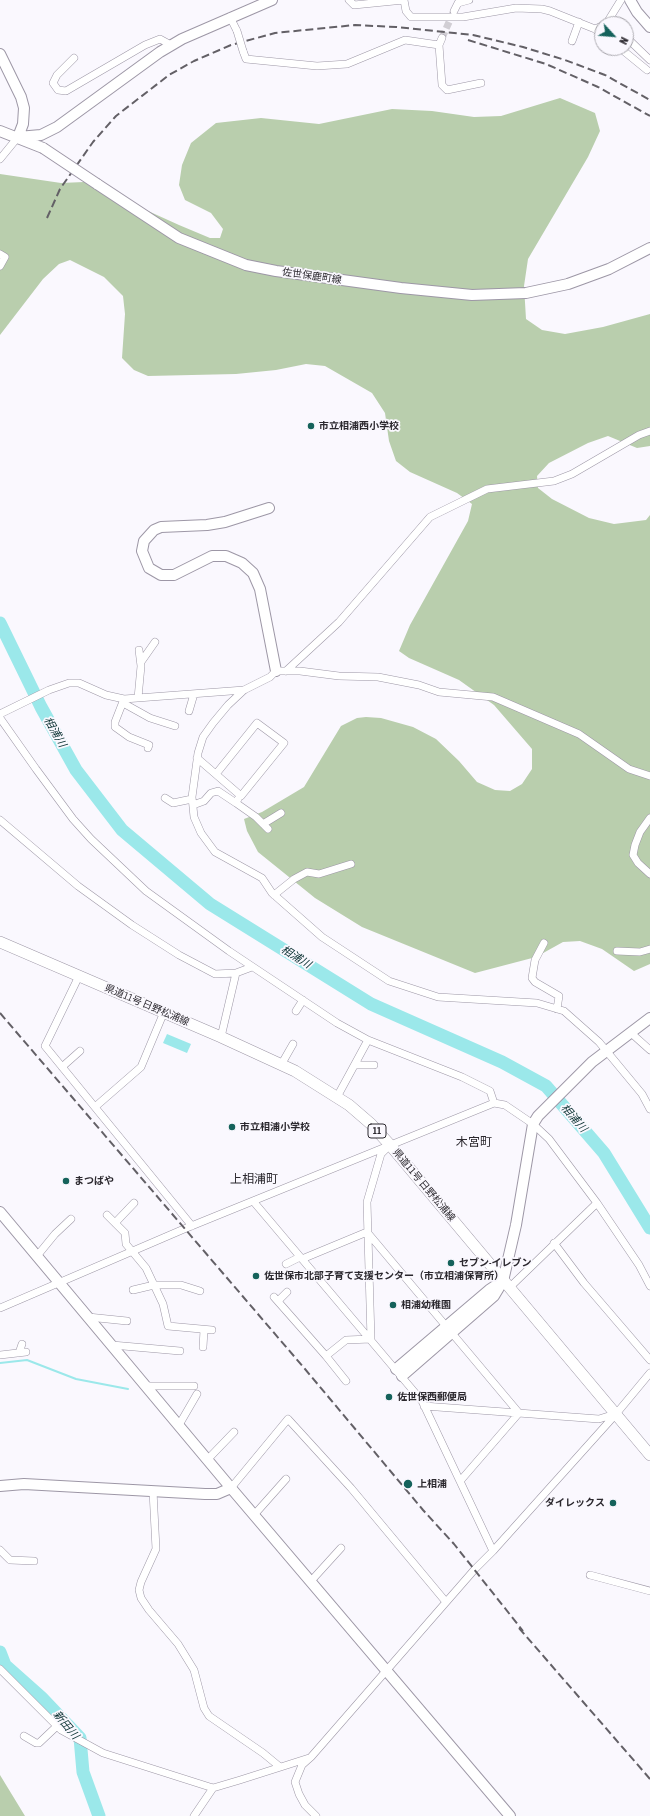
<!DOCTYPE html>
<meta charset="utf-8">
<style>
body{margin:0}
#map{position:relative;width:650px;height:1816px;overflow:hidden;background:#faf8fe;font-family:"Asap Condensed",sans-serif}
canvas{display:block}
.north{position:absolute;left:594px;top:16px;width:40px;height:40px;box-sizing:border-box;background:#faf8fe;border:1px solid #a7a5ab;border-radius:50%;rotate:116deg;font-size:11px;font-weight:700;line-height:16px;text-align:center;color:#2b282e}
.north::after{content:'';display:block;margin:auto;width:14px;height:18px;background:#15625b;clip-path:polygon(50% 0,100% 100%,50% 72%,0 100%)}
</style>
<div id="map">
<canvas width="650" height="1816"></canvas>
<div class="north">N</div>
</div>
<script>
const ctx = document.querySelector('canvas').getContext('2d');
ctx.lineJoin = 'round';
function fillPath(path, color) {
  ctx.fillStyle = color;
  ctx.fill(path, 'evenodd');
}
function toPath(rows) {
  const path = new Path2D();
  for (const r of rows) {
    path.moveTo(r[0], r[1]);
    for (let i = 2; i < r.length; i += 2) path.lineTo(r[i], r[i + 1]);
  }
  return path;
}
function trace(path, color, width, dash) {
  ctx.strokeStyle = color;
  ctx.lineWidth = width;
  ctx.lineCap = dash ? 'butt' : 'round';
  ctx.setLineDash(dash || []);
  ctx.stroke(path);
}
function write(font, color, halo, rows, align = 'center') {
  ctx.font = font + ' "Asap Condensed","Noto Sans JP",sans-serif';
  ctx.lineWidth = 3.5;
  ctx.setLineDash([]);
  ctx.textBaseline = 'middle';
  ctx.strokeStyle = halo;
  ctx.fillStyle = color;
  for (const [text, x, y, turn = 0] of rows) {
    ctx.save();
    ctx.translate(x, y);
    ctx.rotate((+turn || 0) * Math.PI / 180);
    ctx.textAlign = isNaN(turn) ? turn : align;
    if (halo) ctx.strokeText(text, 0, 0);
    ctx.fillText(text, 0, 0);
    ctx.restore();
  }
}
fillPath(toPath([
 [560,98,595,113,600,131,588,157,528,259,524,286,526,319,542,330,565,334,603,327,650,314,650,446,637,448,608,436,588,443,549,463,537,476,538,488,552,499,589,518,614,524,646,520,650,515,650,964,634,971,602,949,580,941,563,942,536,957,475,973,362,927,315,898,258,852,247,831,244,819,262,812,304,787,341,726,357,718,366,717,381,718,413,727,436,739,459,761,477,782,495,790,510,791,522,784,532,769,532,749,494,705,459,680,409,658,399,651,410,625,468,521,472,504,457,493,410,472,396,461,389,441,385,413,372,393,325,366,306,364,276,370,236,374,148,376,134,370,122,358,125,314,123,296,104,277,70,260,59,264,43,279,0,335,0,174,61,183,84,182,179,225,210,238,220,238,223,229,211,213,185,200,179,185,182,165,191,143,216,123,261,118,319,124,392,109,432,111,474,117,501,116],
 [0,1775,25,1816,0,1816]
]), '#b9cead');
fillPath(toPath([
 [167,1034,191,1044,187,1053,163,1043]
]), '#9be8ea');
trace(toPath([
 [0,1363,27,1360,76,1379,128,1389]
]), '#9be8ea', 2);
trace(toPath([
 [0,623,41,707,76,770,122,830,210,904,371,1004,502,1062,546,1086,604,1153,650,1228],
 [0,1652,5,1665,41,1697,80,1738,83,1772,99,1816]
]), '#9be8ea', 13);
trace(toPath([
 [442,38,453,13]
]), '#d1ced4', 7, [7, 3.5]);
const street = toPath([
 [349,0,354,5,404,0],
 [404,0,406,11,411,17,463,17,516,8,542,9,550,11,595,29],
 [454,11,458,3,469,0],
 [230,17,237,31],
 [608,21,621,0],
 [602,26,595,29,602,35],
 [626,37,650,60],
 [572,41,579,22],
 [439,45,442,85,447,90,481,83],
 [620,48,647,70],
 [243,51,246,59,317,66,347,64,405,40,439,45,442,38],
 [74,58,57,75,53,83,58,90,66,91,145,45,160,39,171,45],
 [0,159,18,137],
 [0,254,5,257,0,266],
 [141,662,155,642],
 [286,671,339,622,430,517,487,489,554,481,572,474,639,435,650,431],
 [138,698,141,666,139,650],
 [124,699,115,722,115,727,129,737,149,745,148,748],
 [123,703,150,718,175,726],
 [189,711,194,694],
 [0,714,49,690,69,683,79,683,106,695,124,699,244,690],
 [0,718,36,769,73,819,91,839,146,891,229,951,337,1023,368,1040,462,1077,490,1091,494,1103],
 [197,758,241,796,284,743,257,723,216,774],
 [650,776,629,769,579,734,493,697,439,692,419,685,378,677,339,676,300,671,276,671,270,677,244,690,228,705,213,723,203,737,198,753,192,797,194,817,201,833,215,852,262,878,272,893,322,937,389,981,438,997,537,1003,564,1011,599,1042,642,1094,650,1109],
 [165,798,173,803,192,799],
 [238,799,236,803,256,817,268,829],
 [193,805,204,801,211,793,218,791,236,803],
 [650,818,640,832,635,845,633,855,638,863,650,874],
 [0,820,78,886,132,925,179,955,215,974,236,973,221,1037],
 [263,824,281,813],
 [274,895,294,879,307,872,319,874,351,864],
 [544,943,535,960,532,978,535,982,559,996,557,1009],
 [617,951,640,952,650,949],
 [236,973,252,967],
 [79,976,45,1046,192,1226],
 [296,1011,303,1000],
 [631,1033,650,1050],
 [281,1065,293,1044],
 [356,1065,374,1065],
 [62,1067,80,1051],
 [337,1097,368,1040],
 [95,1107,141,1067,164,1012],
 [253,1201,422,1401,493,1551],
 [107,1215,125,1233,126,1244,146,1268,163,1304,168,1326,212,1330],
 [115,1223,134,1203],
 [367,1232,519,1413],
 [554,1243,584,1283,650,1360],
 [37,1256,55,1234,71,1219],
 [302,1259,367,1232],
 [286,1264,300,1257],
 [509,1288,597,1203],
 [133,1290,154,1285,181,1285,200,1291],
 [274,1297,326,1356],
 [278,1301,287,1292],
 [0,1308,184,1229,494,1103,505,1105,533,1124,549,1139,597,1203,639,1265,650,1286],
 [88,1317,127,1321],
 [371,1339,367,1202,381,1154,389,1146],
 [112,1345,180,1351],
 [203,1347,204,1330],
 [19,1353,22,1344],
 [0,1355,26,1352],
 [346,1381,326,1356,346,1340,371,1339],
 [146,1386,194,1386],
 [424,1406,599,1419,615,1414],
 [179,1425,197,1394],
 [208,1459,234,1432],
 [461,1480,519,1413],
 [231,1488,288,1419,351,1488,446,1602],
 [153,1491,156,1549,141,1582,139,1590,141,1598,149,1610,178,1644,194,1670,204,1708,209,1716,263,1753,280,1767],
 [254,1515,286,1479],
 [0,1550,10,1560,34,1561],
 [590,1575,650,1591],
 [311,1581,341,1548],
 [0,1669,61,1730,103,1753,213,1788,240,1780,309,1758],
 [24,1736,36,1743,39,1743,57,1726],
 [194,1816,213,1788],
 [316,1816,305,1805,299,1794,295,1782,302,1765,311,1757,475,1569,493,1551,616,1414,650,1373]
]);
const secondary = toPath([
 [630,0,637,12,650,27],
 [0,54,21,97,24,108,23,124,18,137,41,135,57,127,160,52,182,39,272,0],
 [0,131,43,148],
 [97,184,179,238,246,265,276,271,401,288,472,295,526,293,568,284,609,269,650,248],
 [269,508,225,522,207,525,161,527,154,530,144,541,142,551,149,568,161,575,174,575,212,556,226,556,242,563,253,573,260,589,276,671],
 [0,1212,231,1488,510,1816],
 [396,1369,489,1290,501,1282],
 [402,1376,494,1296,503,1281,516,1225,533,1124,538,1116,592,1062,650,1018],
 [0,1486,24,1484,205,1494,217,1494,231,1488]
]);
const primary = toPath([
 [0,942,221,1037,295,1071,349,1105,371,1124,390,1145,650,1455]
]);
trace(street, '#9d97a6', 8);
trace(secondary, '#9d97a6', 12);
trace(primary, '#9d97a6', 12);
trace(street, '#fff', 7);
trace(secondary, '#fff', 10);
trace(primary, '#fff', 11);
trace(toPath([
 [468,40,546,64,598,87,650,116],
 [47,218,60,189,93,142,116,116,169,75,194,61,231,45,275,33,355,25,396,27,473,35,523,47,565,60,605,75,650,100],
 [0,1013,305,1369,423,1510,454,1544,523,1631],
 [519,1628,650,1779]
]), '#636066', 2, [8, 4]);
const streetBridge = toPath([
 [237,31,243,51]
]);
const secondaryBridge = toPath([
 [43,148,97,184]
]);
trace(streetBridge, '#9d97a6', 8, []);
trace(secondaryBridge, '#9d97a6', 12, []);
trace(streetBridge, '#fff', 7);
trace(secondaryBridge, '#fff', 10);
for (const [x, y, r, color] of [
 [311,426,4,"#15625b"],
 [232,1127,4,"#15625b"],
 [66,1181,4,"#15625b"],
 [451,1263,4,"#15625b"],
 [256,1276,4,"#15625b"],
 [393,1305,4,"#15625b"],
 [389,1397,4,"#15625b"],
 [408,1484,5,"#15625b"],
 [613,1503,4,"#15625b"]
]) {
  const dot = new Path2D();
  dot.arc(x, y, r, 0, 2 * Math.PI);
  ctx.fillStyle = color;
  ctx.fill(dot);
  trace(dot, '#faf8fe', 1.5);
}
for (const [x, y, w] of [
 [377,1131,18]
]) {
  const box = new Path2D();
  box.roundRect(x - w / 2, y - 7, w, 14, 3);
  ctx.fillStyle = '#faf8fe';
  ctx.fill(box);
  trace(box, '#2b282e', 1);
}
write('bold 9px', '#2b282e', null, [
 ["11",377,1131]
]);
write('10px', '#2b282e', '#faf8fe', [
 ["佐世保鹿町線",312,276,8],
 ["県道11号 日野松浦線",147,1005,23],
 ["県道11号 日野松浦線",424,1185,50]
]);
write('bold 10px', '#2b282e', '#faf8fe', [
 ["市立相浦西小学校",319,426],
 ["市立相浦小学校",240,1127],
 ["まつばや",74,1181],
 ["セブン-イレブン",459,1263],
 ["佐世保市北部子育て支援センター（市立相浦保育所）",264,1276],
 ["相浦幼稚園",401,1305],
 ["佐世保西郵便局",397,1397],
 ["上相浦",417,1484],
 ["ダイレックス",605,1503,"right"]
], 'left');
write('italic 11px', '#0b3233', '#faf8fe', [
 ["相浦川",55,732,60],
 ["相浦川",296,957,32],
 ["相浦川",574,1118,49],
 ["新田川",66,1725,50]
]);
write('12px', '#2b282e', '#faf8fe', [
 ["木宮町",474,1142],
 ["上相浦町",254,1179]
]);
</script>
